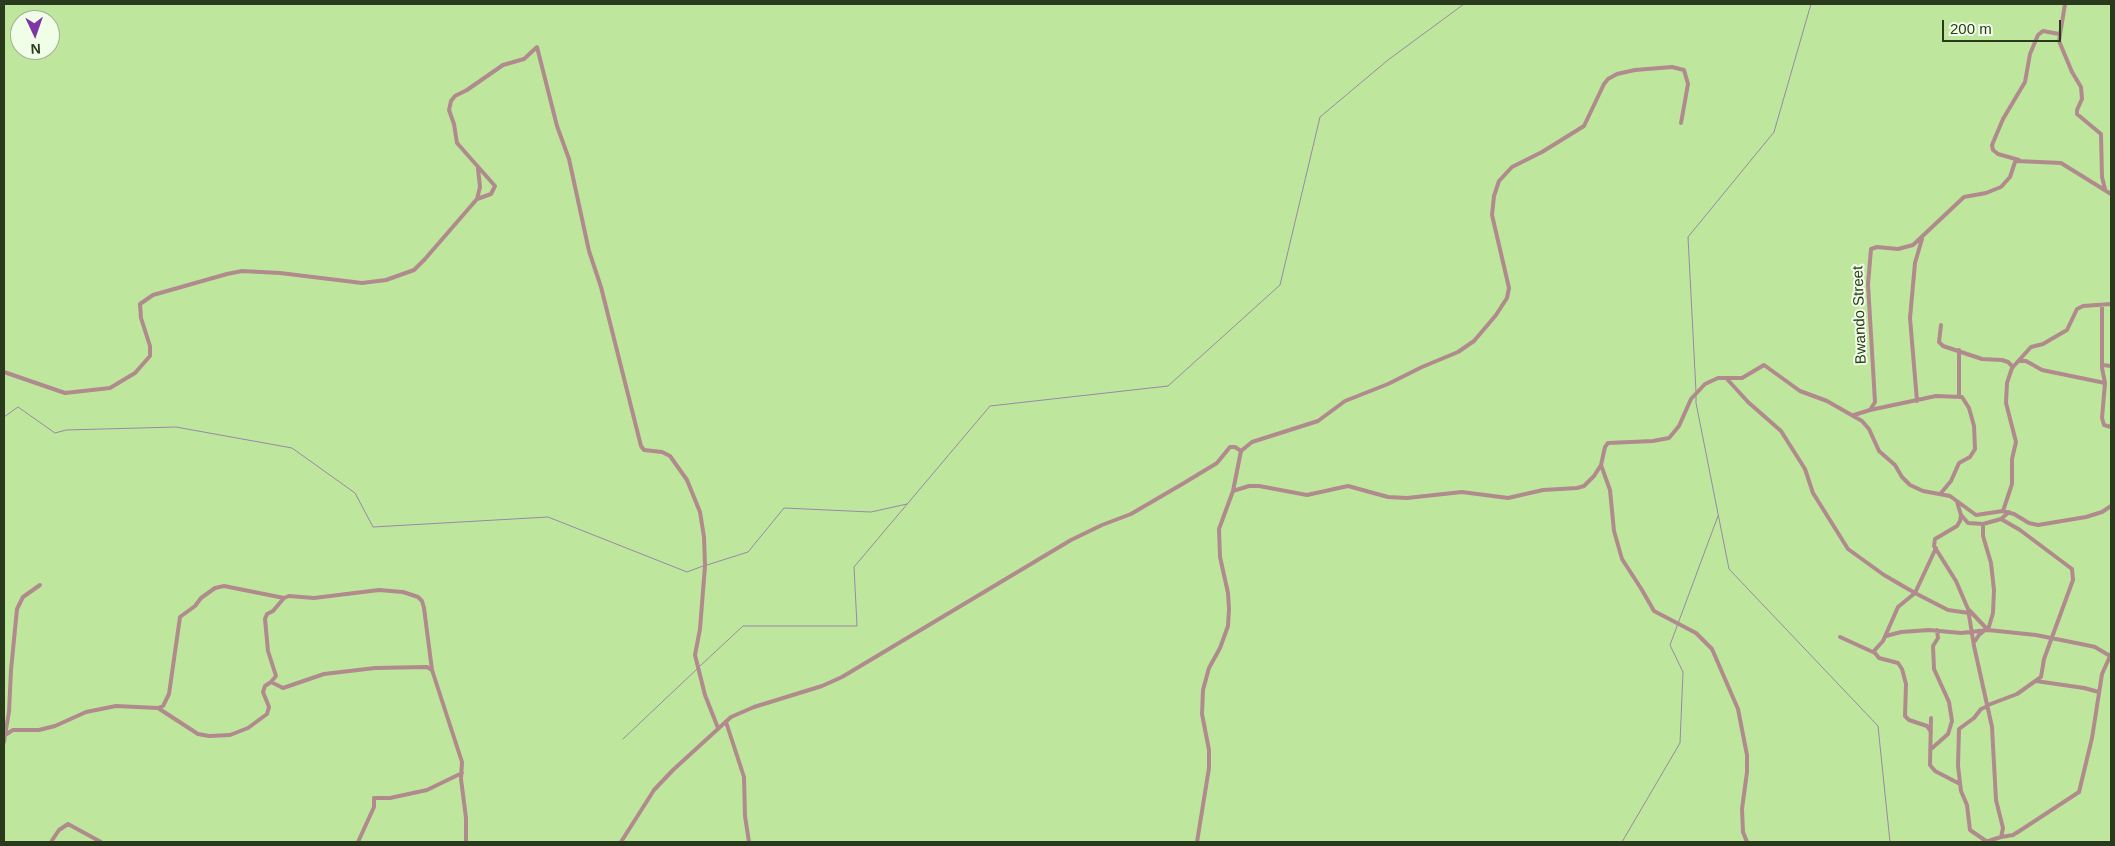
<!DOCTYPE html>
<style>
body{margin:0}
#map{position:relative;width:2115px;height:846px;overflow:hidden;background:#bee79d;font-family:Helvetica,sans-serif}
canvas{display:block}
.frame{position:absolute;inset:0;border:5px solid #2a3a1c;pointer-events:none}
.north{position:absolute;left:10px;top:10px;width:50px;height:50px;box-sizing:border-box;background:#f1fee7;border:1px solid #a1b096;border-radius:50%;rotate:177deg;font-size:14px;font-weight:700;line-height:20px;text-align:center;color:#2a3a1c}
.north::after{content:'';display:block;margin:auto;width:18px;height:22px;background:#8035a7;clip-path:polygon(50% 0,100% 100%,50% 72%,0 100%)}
.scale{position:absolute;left:1942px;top:20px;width:119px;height:22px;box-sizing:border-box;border:2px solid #2a3a1c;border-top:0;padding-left:6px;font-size:15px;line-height:18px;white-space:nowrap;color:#2a3a1c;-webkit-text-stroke:4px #f1fee7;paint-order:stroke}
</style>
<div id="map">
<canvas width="2115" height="846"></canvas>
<div class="frame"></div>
<div class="north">N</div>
<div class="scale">200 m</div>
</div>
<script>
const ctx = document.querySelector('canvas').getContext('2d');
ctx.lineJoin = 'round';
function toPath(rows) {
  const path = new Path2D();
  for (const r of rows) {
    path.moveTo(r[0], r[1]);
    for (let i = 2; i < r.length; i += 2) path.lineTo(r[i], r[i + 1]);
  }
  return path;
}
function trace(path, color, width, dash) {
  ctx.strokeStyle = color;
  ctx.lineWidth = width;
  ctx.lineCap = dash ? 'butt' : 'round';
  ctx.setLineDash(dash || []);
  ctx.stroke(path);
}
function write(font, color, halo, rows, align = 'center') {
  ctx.font = font + ' Helvetica,sans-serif';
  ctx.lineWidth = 4;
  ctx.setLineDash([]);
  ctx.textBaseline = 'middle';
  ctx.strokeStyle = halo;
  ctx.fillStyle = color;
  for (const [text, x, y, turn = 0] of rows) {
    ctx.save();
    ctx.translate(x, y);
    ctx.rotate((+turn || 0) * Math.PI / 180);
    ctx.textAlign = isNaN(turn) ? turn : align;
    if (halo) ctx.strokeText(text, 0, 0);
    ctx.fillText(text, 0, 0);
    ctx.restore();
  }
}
trace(toPath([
 [1696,392,1688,237,1774,132,1811,4],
 [1696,396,1696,403,1729,569,1878,726,1890,842],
 [4,417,18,407,55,433,66,430,176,427,292,448,355,493,373,527,548,517,687,572,703,566],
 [707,565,748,552,784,508,871,512,907,504],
 [700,666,743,626,857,626,854,567,990,406,1168,386,1280,285,1320,117,1388,60,1464,4],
 [623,739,697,669],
 [1622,842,1680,743,1683,672,1670,645,1718,516]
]), '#9a87a6', 1);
trace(toPath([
 [2065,4,2059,41,2072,72,2081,87,2082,99,2077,110,2077,114,2101,134,2102,177,2105,189],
 [2019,160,1998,154,1993,150,1992,145,2003,119,2025,82,2030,54,2038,35,2043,31,2059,34],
 [477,199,480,187,478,169],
 [2102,305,2102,368,2105,383,2102,418,2104,425,2111,427],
 [1941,325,1939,342,1943,346,1982,359,2002,360,2008,362,2013,367],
 [1959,350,1959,395],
 [2019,361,2026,361,2042,370,2105,383],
 [2102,365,2111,366],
 [4,372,65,393,110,388,135,373,150,356,150,346,141,318,140,304,153,295,227,274,242,271,280,273,362,283,386,280,414,270,425,259,477,199,491,194,495,186,457,143,454,124,449,110,451,101,455,96,467,90,503,65,524,59,537,47,557,126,569,159,589,251,601,287,641,446,644,450,662,452,670,456,687,480,700,512,704,537,705,566,700,629,695,655,705,695,718,728],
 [1727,379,1748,402,1781,431,1805,469,1813,493,1848,549,1884,575,1915,593,1948,610,1969,613],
 [1917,401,1910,318,1915,263,1922,239],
 [1870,410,1936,396,1962,397,1969,408,1974,426,1975,449,1970,457,1959,463,1951,481,1941,493],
 [1854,415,1870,410,1875,402,1868,284,1871,249,1877,247,1898,249,1913,245,1964,197,1986,193,2001,187,2010,177,2015,162,2017,161,2061,163,2111,194],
 [1601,465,1610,490,1614,531,1622,559,1642,590,1654,611,1696,633,1712,649,1738,709,1747,755,1747,772,1742,809,1743,832,1747,842],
 [1233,491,1249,486,1259,486,1307,495,1348,486,1388,497,1407,498,1462,492,1508,498,1543,490,1577,488,1584,486,1594,476,1601,465,1605,447,1608,443,1653,441,1669,438,1679,426,1691,399,1705,384,1718,378,1742,378,1764,365,1800,391,1827,401,1862,421,1869,429,1879,451,1895,465,1902,477,1910,485,1923,491,1950,496,1976,515,2003,511,2014,514,2029,523,2038,525,2086,517,2102,512,2111,506],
 [1957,502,1961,515,1960,521,1957,526,1935,539,1934,546,1956,581,1968,609,1974,646,1992,727,1996,800,2003,828,2001,837,1985,842],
 [2003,511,2012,484,2012,459,2016,442,2006,403,2007,383,2012,368,2031,347,2043,344,2067,330,2077,309,2083,306,2111,304],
 [1961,515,1968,523,1983,524,2001,519,2009,512],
 [1969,610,1988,630,1993,613,1994,590,1991,563,1983,536,1983,524],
 [1886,636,1901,632,1929,630,1961,633,1988,630,2036,635,2086,645,2095,647,2110,656],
 [1840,637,1875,653,1879,658,1898,663,1902,669,1906,684,1905,716,1909,720,1927,726,1931,732],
 [1975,641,1979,635,1985,630],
 [1873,652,1883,641,1898,607,1915,593,1936,548],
 [2036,681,2084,688,2099,692],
 [271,682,276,676,268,651,265,619,267,614,273,611,284,598,289,596,314,598,379,590,403,592,418,597,422,601,424,608,432,670],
 [1988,705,2017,694,2041,677,2044,659,2073,580,2072,569,2020,530,2001,519],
 [158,708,163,706,169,694,180,617,195,606,201,598,215,588,224,586,284,598],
 [1931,718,1930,765,1935,771,1960,784],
 [726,722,744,777,745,816,749,842],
 [5,735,9,712,11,670,17,609,23,597,40,585],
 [4,742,5,735,13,730,39,730,55,726,86,712,116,706,158,708,198,734,209,736,230,735,248,728,267,714,269,707,263,692,265,686,271,682,283,688,324,674,375,668,427,667,432,670,462,762,461,779,466,818,466,842],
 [1930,750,1948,734,1952,721,1949,702,1934,669,1933,646,1938,638,1937,630],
 [2001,837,2013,835,2021,830,2079,792,2092,738,2102,674,2111,654],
 [1986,841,1970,830,1967,805,1961,791,1958,766,1959,729,1974,718,1981,709,1988,706],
 [51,842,59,830,68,824,101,842],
 [358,842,374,807,374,798,390,798,427,790,462,773],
 [621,842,654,790,673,770,731,717,754,707,822,686,842,677,1071,540,1102,525,1131,514,1184,483,1217,463,1230,447,1235,447,1241,451],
 [1197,842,1209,768,1209,750,1202,714,1203,690,1209,668,1220,648,1228,626,1229,609,1228,593,1220,557,1219,529,1233,491,1241,451,1252,442,1318,421,1345,401,1388,384,1422,367,1458,352,1474,341,1496,315,1507,298,1509,288,1492,215,1494,196,1499,181,1512,167,1542,152,1584,126,1604,84,1608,79,1617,74,1635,70,1672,67,1684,70,1688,84,1681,123]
]), '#b18a8e', 4);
write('15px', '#2a3a1c', '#f1fee7', [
 ["Bwando Street",1860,315,-92]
]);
</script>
